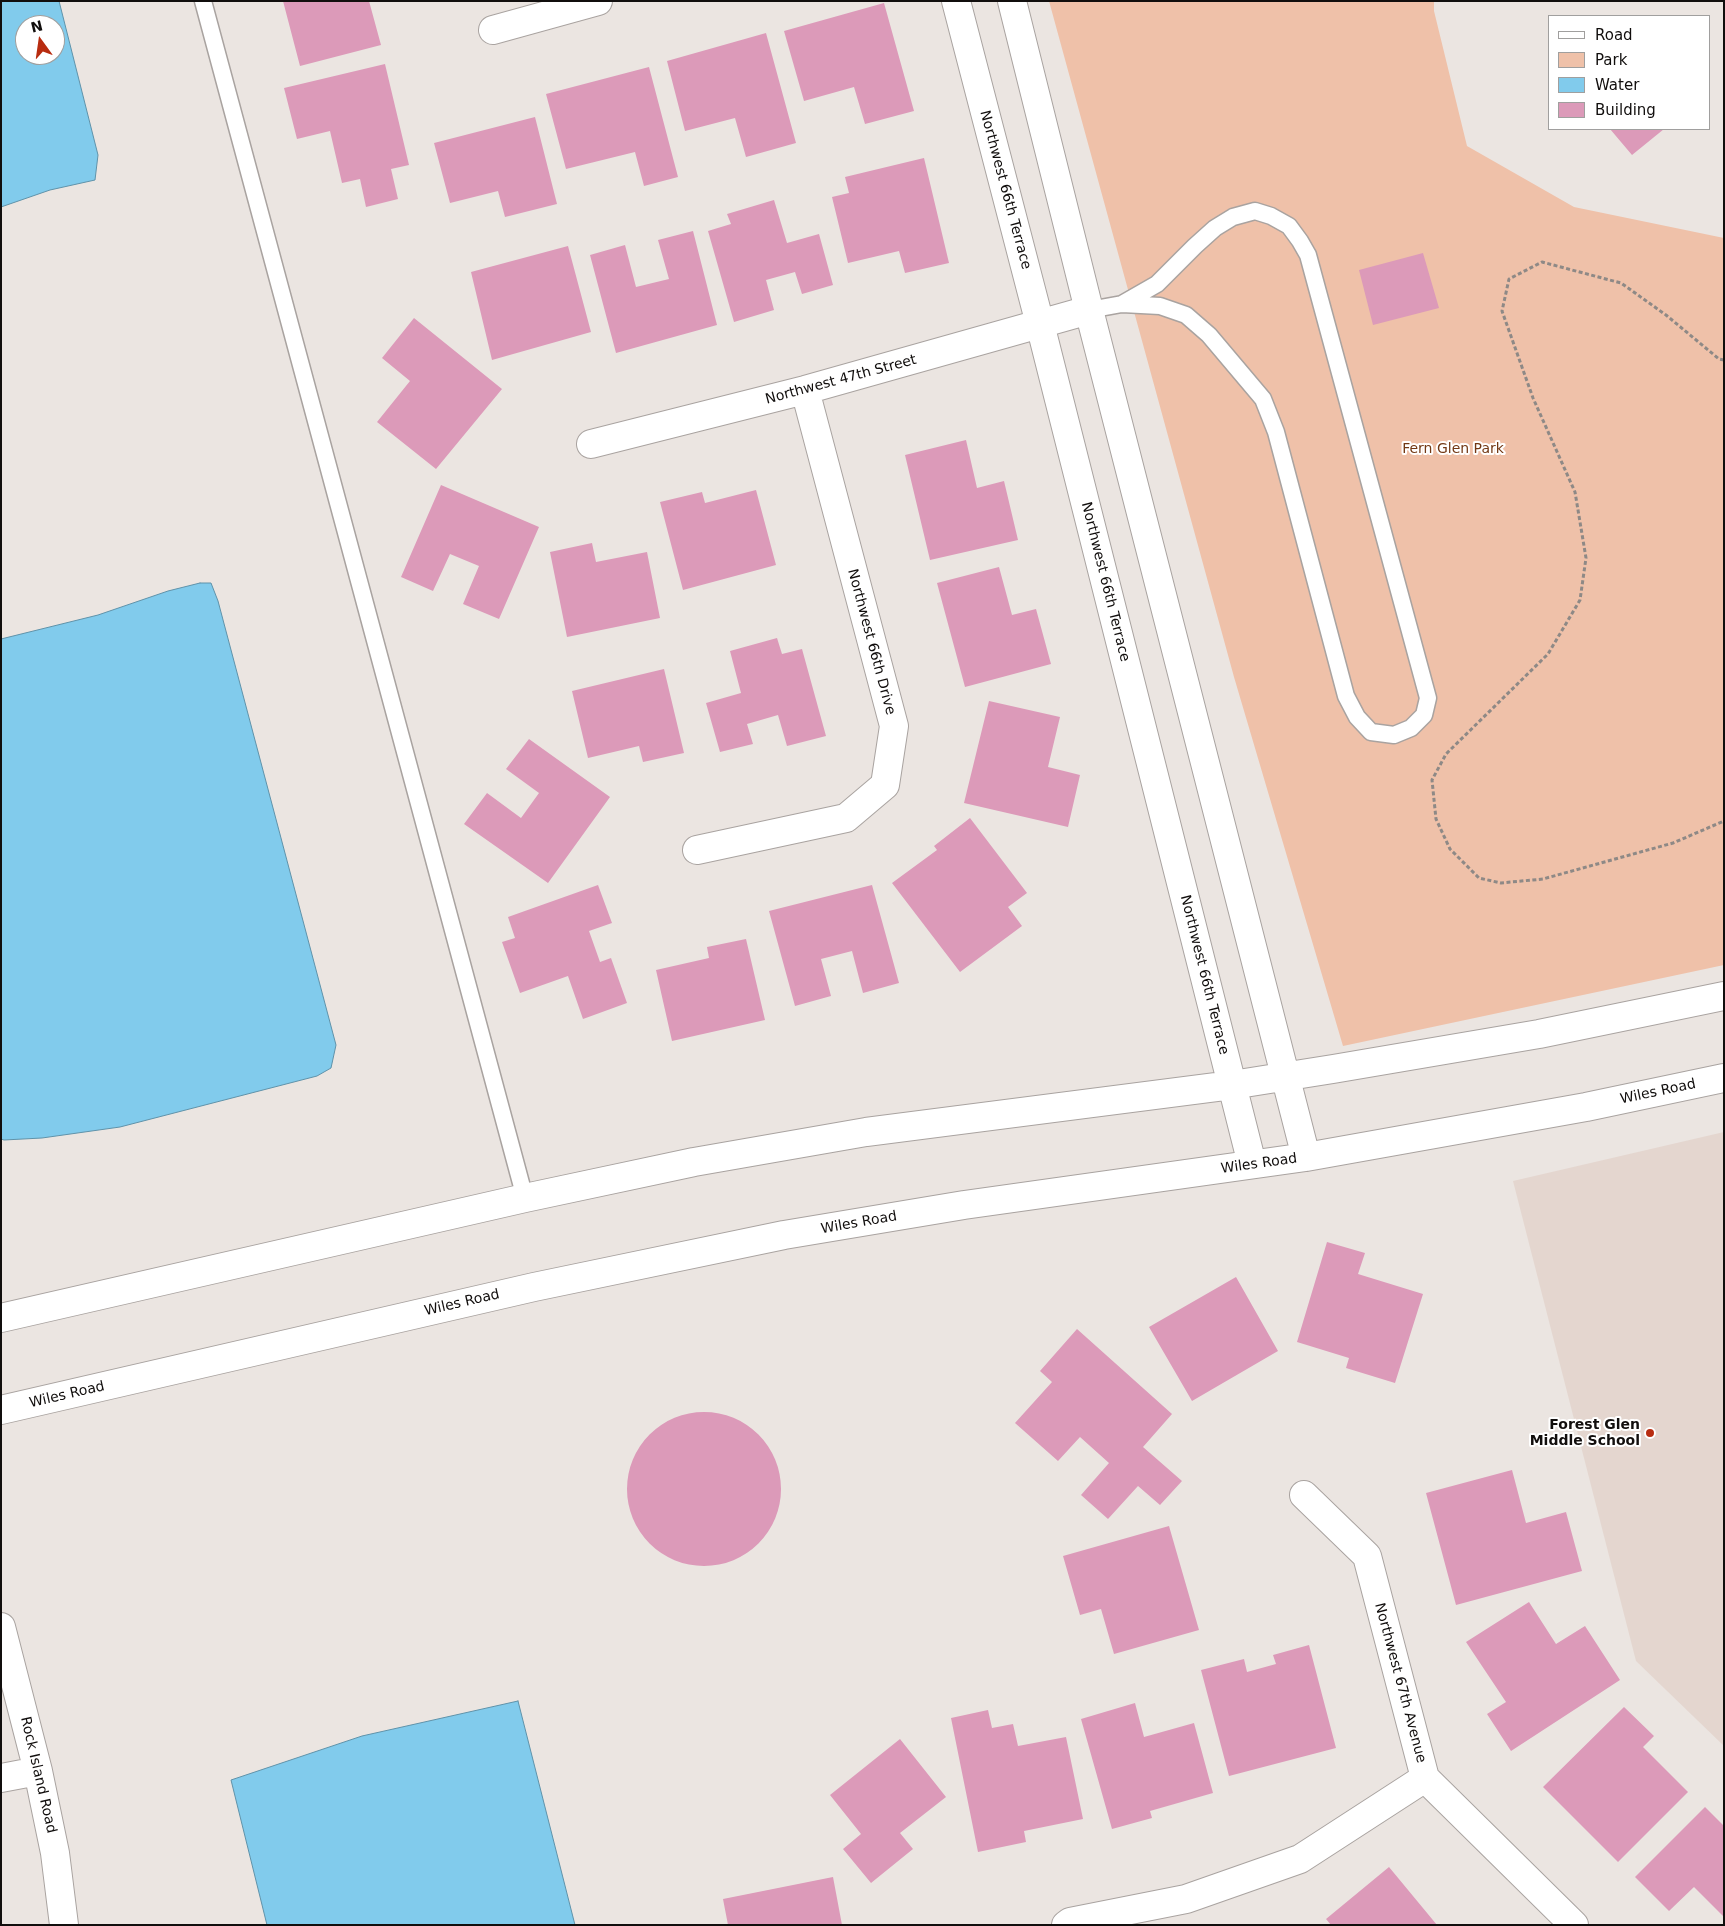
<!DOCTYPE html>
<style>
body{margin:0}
#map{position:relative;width:1725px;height:1926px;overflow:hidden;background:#ebe5e1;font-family:"DejaVu Sans",sans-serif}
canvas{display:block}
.frame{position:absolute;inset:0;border:2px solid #110e0d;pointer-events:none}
.legend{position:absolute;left:1548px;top:15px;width:162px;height:115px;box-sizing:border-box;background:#fff;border:1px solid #a09f9e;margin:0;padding:6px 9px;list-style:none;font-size:15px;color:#110e0d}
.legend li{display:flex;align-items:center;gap:10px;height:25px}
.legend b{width:25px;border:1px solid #a09f9e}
.north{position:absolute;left:15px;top:15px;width:50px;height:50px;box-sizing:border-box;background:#fff;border:1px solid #a09f9e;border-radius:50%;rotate:346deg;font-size:14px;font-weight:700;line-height:20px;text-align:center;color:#110e0d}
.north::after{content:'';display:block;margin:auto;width:18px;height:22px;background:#b82c10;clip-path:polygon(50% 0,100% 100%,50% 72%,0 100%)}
</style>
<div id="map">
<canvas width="1725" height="1926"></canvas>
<div class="frame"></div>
<ul class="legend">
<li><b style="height:6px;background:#fff"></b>Road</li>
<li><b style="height:14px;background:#efc1a9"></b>Park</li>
<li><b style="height:14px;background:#81cbec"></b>Water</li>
<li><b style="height:14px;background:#dc9ab9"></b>Building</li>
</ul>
<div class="north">N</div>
</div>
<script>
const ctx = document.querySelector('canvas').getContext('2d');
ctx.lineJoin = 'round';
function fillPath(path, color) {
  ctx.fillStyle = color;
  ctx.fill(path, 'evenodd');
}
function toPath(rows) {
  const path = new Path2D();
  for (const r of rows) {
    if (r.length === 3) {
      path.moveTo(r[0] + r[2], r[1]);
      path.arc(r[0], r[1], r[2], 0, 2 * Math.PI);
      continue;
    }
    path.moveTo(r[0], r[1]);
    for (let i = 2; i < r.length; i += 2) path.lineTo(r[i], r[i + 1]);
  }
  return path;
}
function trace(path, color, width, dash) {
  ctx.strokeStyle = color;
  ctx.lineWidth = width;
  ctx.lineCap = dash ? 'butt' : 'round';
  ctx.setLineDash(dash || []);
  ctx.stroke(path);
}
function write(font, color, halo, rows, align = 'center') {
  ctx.font = font + ' "DejaVu Sans",sans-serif';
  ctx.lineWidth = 4;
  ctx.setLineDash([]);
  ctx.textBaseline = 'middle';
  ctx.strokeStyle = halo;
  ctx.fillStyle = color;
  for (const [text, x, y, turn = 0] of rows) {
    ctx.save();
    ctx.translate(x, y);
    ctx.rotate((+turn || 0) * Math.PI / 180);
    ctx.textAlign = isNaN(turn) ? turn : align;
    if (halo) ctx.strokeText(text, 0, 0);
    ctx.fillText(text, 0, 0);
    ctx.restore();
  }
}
fillPath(toPath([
 [1724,1132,1724,1746,1636,1661,1513,1181]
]), '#e4d6cf');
fillPath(toPath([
 [1049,1,1434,1,1434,11,1467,146,1574,207,1724,238,1724,965,1343,1046,1234,677]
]), '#efc1a9');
const water = toPath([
 [1,1,59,1,98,155,95,180,50,190,1,207,1,1],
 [25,25,55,25,55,55,25,55,25,25],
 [200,583,211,583,218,601,336,1045,331,1068,317,1076,120,1127,42,1138,4,1140,1,1139,1,639,98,615,168,591,200,583],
 [518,1701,575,1925,267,1925,231,1780,362,1736,518,1701]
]);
fillPath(water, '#81cbec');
trace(water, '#5f92a9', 1);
fillPath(toPath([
 [283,1,369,1,381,45,300,66],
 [884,3,914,111,865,124,854,87,804,101,784,31],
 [766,33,796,143,746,157,735,118,685,131,667,61],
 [385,64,409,165,391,169,398,199,366,207,360,179,342,183,330,131,297,139,284,88],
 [649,67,678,177,644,186,635,152,566,169,546,94],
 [535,117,557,204,505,217,498,191,450,203,434,143],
 [1610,129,1664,129,1632,155],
 [924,158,949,263,905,273,899,251,848,263,832,197,849,193,845,177],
 [774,200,787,243,819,234,833,285,802,294,795,272,766,280,774,310,734,322,708,231,731,224,727,214],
 [693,231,717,325,616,353,590,255,625,245,636,287,669,279,658,240],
 [568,246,591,332,492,360,471,272],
 [1423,253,1439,308,1373,325,1359,270],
 [414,318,502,389,436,469,377,422,410,381,382,358],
 [966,440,977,488,1004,481,1018,540,930,560,905,455],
 [441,485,539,527,499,619,463,604,479,566,450,554,433,591,401,577],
 [756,490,776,565,683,590,660,502,702,492,705,503],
 [592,543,596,562,647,552,660,618,567,637,550,552],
 [999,567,1012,615,1036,609,1051,664,965,687,937,583],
 [777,638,782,654,802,649,826,736,787,746,778,715,747,724,753,744,720,752,706,703,741,693,730,651],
 [664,669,684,753,643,762,639,746,588,758,572,691],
 [989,701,1060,717,1048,767,1080,775,1068,827,964,803],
 [529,739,610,797,548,883,464,824,487,793,521,818,539,793,506,769],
 [970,818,1027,893,1008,907,1022,926,960,972,892,883,937,850,934,846],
 [598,885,612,923,589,931,600,962,611,958,627,1003,583,1019,568,976,520,993,502,942,515,938,508,917],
 [872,885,899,983,863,993,852,951,821,959,831,996,795,1006,769,911],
 [746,939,765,1020,672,1041,656,970,709,958,707,947],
 [1327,1242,1365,1253,1358,1274,1423,1294,1395,1383,1346,1368,1349,1358,1297,1342],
 [1236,1277,1278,1351,1192,1401,1149,1327],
 [1077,1329,1172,1414,1143,1447,1182,1481,1160,1505,1138,1486,1108,1519,1081,1495,1109,1463,1080,1437,1058,1461,1015,1423,1052,1382,1040,1371],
 [704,1489,77],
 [1512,1470,1526,1523,1566,1512,1582,1571,1456,1605,1426,1493],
 [1169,1526,1199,1630,1114,1654,1101,1609,1080,1615,1063,1556],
 [1529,1602,1556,1644,1585,1626,1620,1680,1511,1751,1487,1714,1506,1702,1466,1642],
 [1309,1645,1336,1748,1229,1776,1201,1670,1244,1659,1247,1672,1276,1664,1273,1655],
 [1135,1703,1144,1737,1194,1723,1213,1793,1150,1811,1152,1818,1112,1829,1081,1719],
 [1624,1707,1654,1736,1643,1747,1688,1792,1618,1862,1543,1787],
 [988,1710,992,1728,1013,1724,1018,1746,1066,1737,1083,1819,1024,1831,1026,1842,978,1852,951,1718],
 [900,1739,946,1797,900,1833,913,1849,871,1883,843,1849,861,1834,830,1795],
 [1705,1807,1724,1826,1724,1917,1694,1887,1669,1911,1635,1877],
 [1389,1867,1437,1925,1331,1925,1326,1919],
 [833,1877,842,1925,728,1925,723,1899]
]), '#dc9ab9');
const lane = toPath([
 [203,1,525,1198],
 [1089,310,1122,304,1160,306,1186,315,1209,335,1263,399,1276,432,1346,696,1357,717,1371,732,1394,735,1411,728,1424,715,1428,698,1308,255,1300,241,1289,226,1271,216,1255,211,1233,217,1215,228,1195,246,1157,284,1122,304]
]);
const street = toPath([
 [493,30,598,1],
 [591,444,805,390,1089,310],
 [697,850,846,818,885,785,894,726,805,390],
 [1304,1495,1367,1556,1425,1778,1574,1925],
 [1066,1925,1070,1922,1186,1899,1300,1859,1425,1778]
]);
const secondary = toPath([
 [956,1,1040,324,1252,1164],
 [1012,1,1089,310,1306,1157],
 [1,1318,525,1198,694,1162,866,1132,1232,1085,1333,1069,1539,1034,1724,996],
 [1,1410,534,1287,784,1235,964,1205,1306,1157,1586,1107,1724,1078],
 [1,1627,38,1771,55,1853,64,1925],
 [1,1778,38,1771]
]);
trace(lane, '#a9a3a0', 19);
trace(street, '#a9a3a0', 30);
trace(secondary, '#a9a3a0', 30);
trace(toPath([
 [1724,360,1719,359,1666,315,1621,283,1542,262,1509,279,1502,311,1533,398,1575,492,1586,558,1580,600,1548,654,1446,754,1432,780,1436,819,1450,849,1479,878,1501,883,1543,879,1673,843,1724,821]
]), '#8e8986', 3, [4, 2.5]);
trace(lane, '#fff', 16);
trace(street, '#fff', 28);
trace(secondary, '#fff', 28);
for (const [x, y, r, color] of [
 [1650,1433,5,"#b82c10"]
]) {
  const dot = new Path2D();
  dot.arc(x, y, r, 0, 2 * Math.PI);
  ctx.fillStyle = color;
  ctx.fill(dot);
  trace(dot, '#fff', 2);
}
write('14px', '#110e0d', '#fff', [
 ["Northwest 66th Terrace",1005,190,75],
 ["Northwest 47th Street",841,380,-15],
 ["Northwest 66th Terrace",1105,582,76],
 ["Northwest 66th Drive",871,642,75],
 ["Northwest 66th Terrace",1204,975,76],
 ["Wiles Road",1658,1092,-12],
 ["Wiles Road",1259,1164,-8],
 ["Wiles Road",859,1223,-10],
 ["Wiles Road",462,1303,-13],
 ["Wiles Road",67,1395,-13],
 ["Northwest 67th Avenue",1400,1683,75],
 ["Rock Island Road",38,1775,77]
]);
write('14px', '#723814', '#fff', [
 ["Fern Glen Park",1453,449]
]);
write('bold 14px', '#110e0d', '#fff', [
 ["Forest Glen",1640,1425],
 ["Middle School",1640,1441]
], 'right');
</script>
